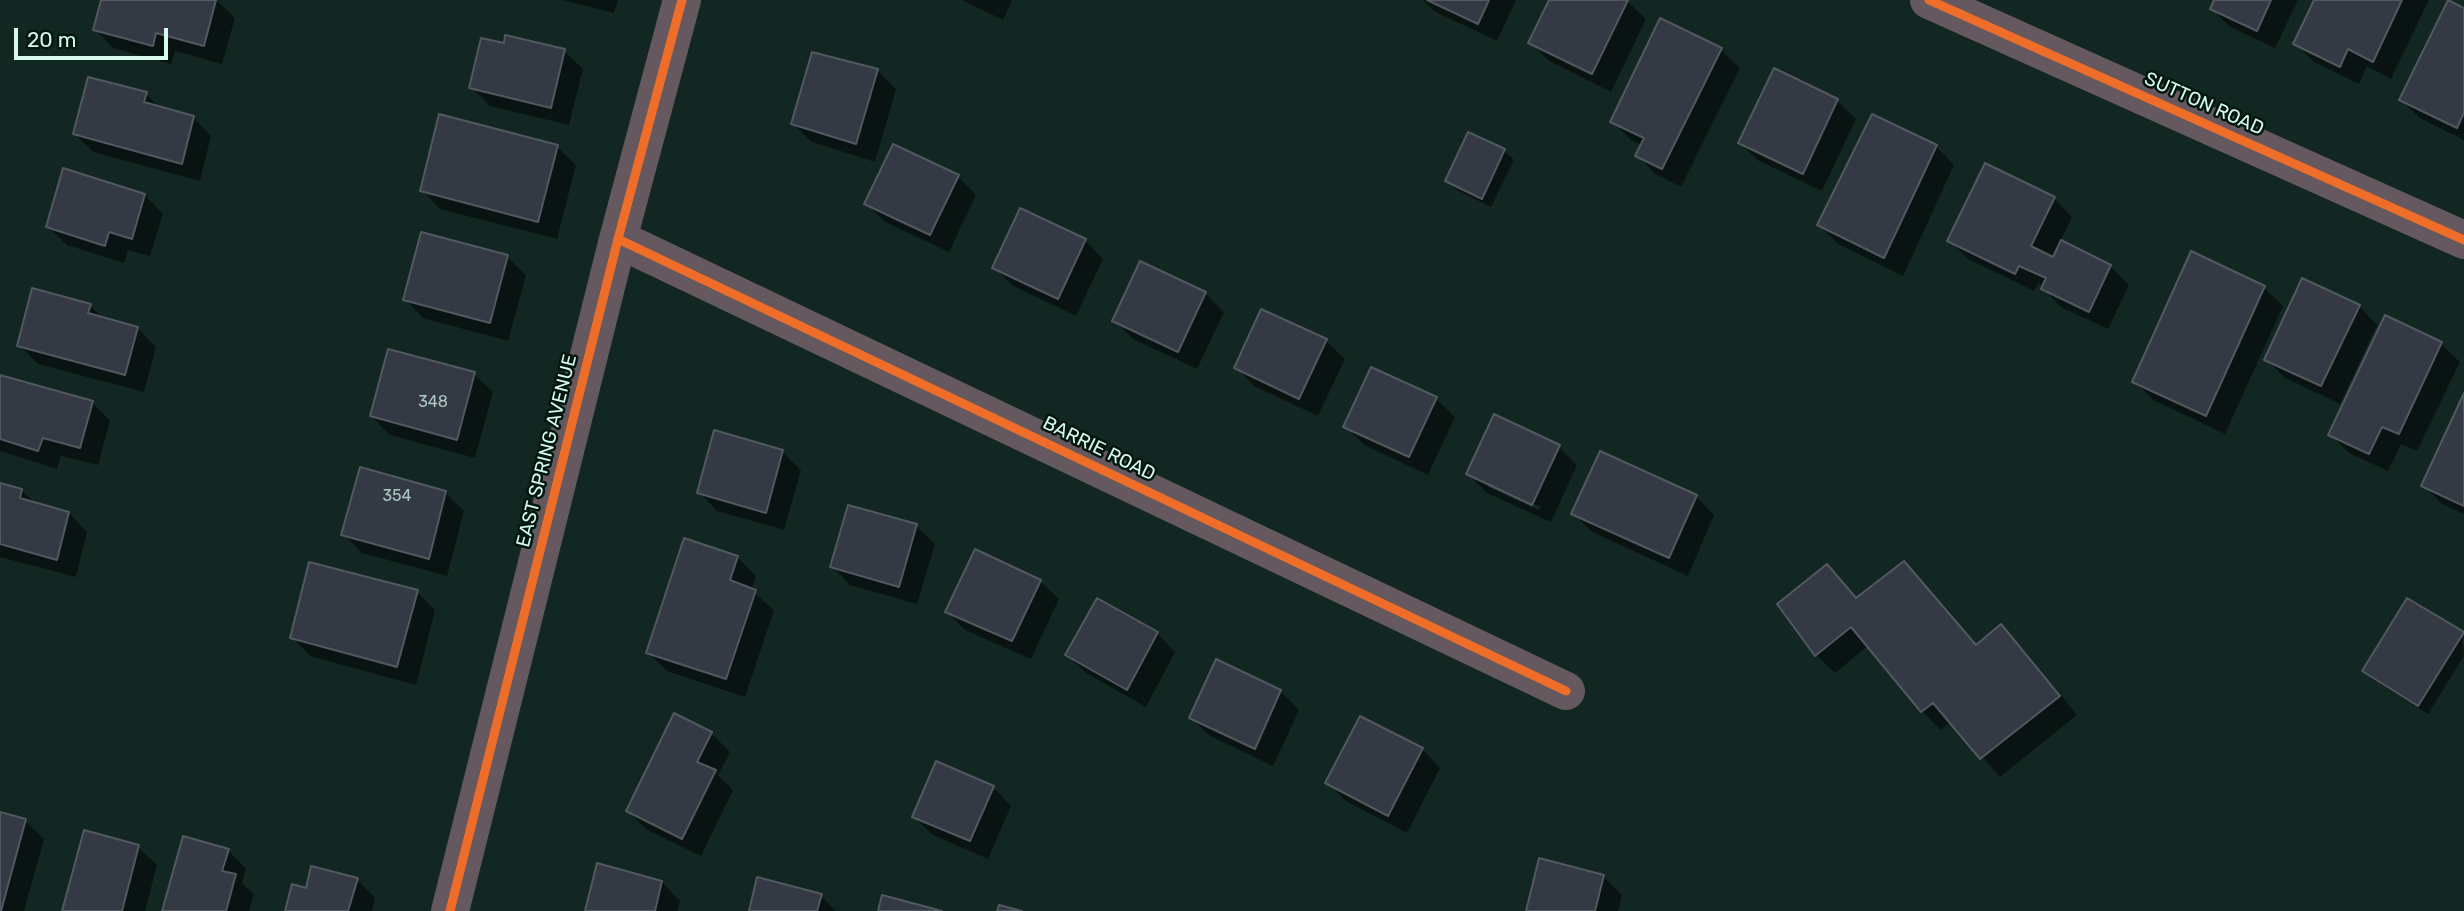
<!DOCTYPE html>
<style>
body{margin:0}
#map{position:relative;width:2464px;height:911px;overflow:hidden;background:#122722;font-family:Rubik,sans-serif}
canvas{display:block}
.scale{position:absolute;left:14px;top:28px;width:154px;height:32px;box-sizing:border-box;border:4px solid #d7f9ee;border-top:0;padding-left:9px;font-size:21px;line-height:24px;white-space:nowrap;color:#d7f9ee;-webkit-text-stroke:5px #001710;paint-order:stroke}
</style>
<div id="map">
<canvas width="2464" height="911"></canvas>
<div class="scale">20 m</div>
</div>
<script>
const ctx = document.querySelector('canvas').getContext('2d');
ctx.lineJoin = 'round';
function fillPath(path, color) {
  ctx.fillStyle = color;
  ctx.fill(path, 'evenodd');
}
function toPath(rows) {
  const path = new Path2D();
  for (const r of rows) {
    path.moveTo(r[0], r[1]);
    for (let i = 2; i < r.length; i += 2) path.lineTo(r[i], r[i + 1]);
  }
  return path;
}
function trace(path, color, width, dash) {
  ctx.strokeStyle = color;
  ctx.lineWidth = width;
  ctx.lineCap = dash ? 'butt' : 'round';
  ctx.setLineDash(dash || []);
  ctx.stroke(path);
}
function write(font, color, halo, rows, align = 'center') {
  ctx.font = font + ' Rubik,sans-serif';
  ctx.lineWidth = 5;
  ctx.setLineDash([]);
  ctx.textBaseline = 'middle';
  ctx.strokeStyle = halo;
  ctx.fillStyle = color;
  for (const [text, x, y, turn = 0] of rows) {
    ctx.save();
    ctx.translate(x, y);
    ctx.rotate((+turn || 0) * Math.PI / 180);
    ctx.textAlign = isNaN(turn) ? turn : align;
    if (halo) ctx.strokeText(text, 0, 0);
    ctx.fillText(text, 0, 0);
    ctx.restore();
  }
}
fillPath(toPath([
 [103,0,216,0,235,18,222,64,175,51,171,64,113,48,95,29],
 [563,0,618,0,614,13],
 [962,0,1012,0,1003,20],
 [1423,0,1516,0,1497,41,1434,11],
 [1551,0,1626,0,1646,19,1611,92,1549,61,1530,42],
 [2216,0,2298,0,2275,48,2230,27,2212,9],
 [2316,0,2429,0,2391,79,2367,66,2359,84,2314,62,2295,43],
 [2464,10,2464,140,2420,118,2401,100],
 [505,45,564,51,583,69,569,125,490,106,471,87],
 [1721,50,1740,68,1681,187,1655,174,1637,155,1642,145,1631,140,1612,121],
 [814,54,878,71,896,89,875,162,812,142,793,124],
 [1775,70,1837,101,1856,119,1822,191,1759,161,1740,143],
 [146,94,160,108,193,117,211,136,200,181,93,152,75,134],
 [1469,134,1504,151,1514,160,1491,207,1457,190,1447,181],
 [1936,146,1954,165,1903,276,1838,244,1819,225],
 [557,147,576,165,557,239,440,209,422,190],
 [958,177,976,195,949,252,885,222,867,204],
 [145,195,163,214,150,256,128,250,124,263,67,245,48,227],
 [2054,198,2072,217,2060,242,2110,266,2129,285,2108,329,2061,307,2043,288,2044,286,2038,283,2034,291,1968,259,1950,241],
 [1085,240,1103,259,1076,316,1013,286,994,267],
 [507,257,526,275,508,341,423,318,405,299],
 [2264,288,2283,306,2225,434,2153,400,2134,381],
 [1205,293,1224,312,1197,369,1133,339,1114,320],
 [90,305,104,320,137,328,156,347,144,392,38,364,19,345],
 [2359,306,2377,325,2340,404,2285,378,2266,359],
 [1262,311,1326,341,1345,359,1318,416,1254,386,1236,367],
 [2386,317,2441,344,2460,362,2417,451,2401,444,2388,471,2349,453,2331,435],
 [474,374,493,392,475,458,390,435,371,416],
 [0,377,92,402,110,421,98,465,61,456,57,469,0,451],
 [2464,397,2464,514,2442,504,2423,485],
 [1436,399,1455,417,1428,475,1364,445,1345,426],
 [1559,447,1577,465,1551,522,1487,493,1468,474],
 [1488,483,1541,507,1539,510,1488,487],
 [782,452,801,470,784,530,717,511,699,492],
 [0,485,21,490,36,504,69,513,87,532,76,577,0,557],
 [445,493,464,511,447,576,362,553,343,534],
 [1696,496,1714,515,1688,576,1592,532,1574,514],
 [916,526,935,544,917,604,850,585,832,566],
 [737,557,756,576,751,590,774,610,745,697,667,671,648,653],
 [1904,563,1977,646,2001,626,2020,645,2077,715,2000,777,1951,722,1941,730,1922,711,1868,646,1835,673,1816,655,1827,567,1857,599],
 [1040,581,1059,599,1031,659,965,630,947,612],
 [417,592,435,610,416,685,310,656,292,637],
 [1157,633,1175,652,1146,707,1086,673,1067,655],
 [2462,634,2464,656,2428,714,2374,680,2365,671],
 [1280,691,1299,710,1273,766,1210,736,1191,718],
 [674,715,711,733,730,752,718,775,733,790,701,856,647,830,628,811],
 [1422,749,1440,768,1407,833,1346,801,1327,783],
 [993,787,1011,806,988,859,933,835,914,817],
 [0,814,25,821,44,839,24,911,0,911],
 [138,847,157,865,145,911,64,911],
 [228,850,246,869,242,883,254,894,249,911,164,911],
 [1603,876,1622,895,1618,911,1527,911],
 [357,880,375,898,372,911,286,911],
 [662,882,680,901,677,911,587,911],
 [821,896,836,911,750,911]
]), '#0007');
const building = toPath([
 [101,0,216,0,204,46,156,33,153,46,93,30,101,0],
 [1427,0,1489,0,1478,24,1427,0],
 [1549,0,1628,0,1592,74,1528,43,1549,0],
 [2214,0,2271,0,2257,31,2210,9,2214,0],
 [2314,0,2402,0,2373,62,2348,49,2340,67,2293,44,2314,0],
 [2448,0,2464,8,2464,113,2457,128,2399,100,2448,0],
 [1660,18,1722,48,1662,169,1635,156,1644,138,1610,122,1660,18],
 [505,35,565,49,551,108,469,88,481,38,504,43,505,35],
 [812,52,878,69,856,144,791,124,812,52],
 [1774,68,1838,99,1803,174,1738,143,1774,68],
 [88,77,147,92,144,102,194,116,182,164,73,134,88,77],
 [439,114,558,145,538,222,420,191,439,114],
 [1872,114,1937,145,1884,258,1817,225,1872,114],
 [1468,132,1505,149,1482,199,1445,181,1468,132],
 [893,144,959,175,930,235,864,204,893,144],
 [1985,163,2055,197,2031,246,2053,257,2061,240,2111,265,2089,312,2041,289,2046,278,2019,266,2015,274,1947,241,1985,163],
 [63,168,145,194,132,239,109,232,105,246,46,227,63,168],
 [1020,208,1086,239,1058,299,992,268,1020,208],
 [421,232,508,255,490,323,403,300,421,232],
 [2191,251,2265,286,2206,416,2132,382,2191,251],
 [1140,261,1206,292,1178,352,1112,321,1140,261],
 [2302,278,2360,305,2321,386,2264,360,2302,278],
 [32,288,91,304,88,313,138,327,125,375,17,346,32,288],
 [1261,309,1327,339,1299,399,1234,368,1261,309],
 [2385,315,2442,342,2399,434,2382,427,2369,454,2328,435,2385,315],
 [388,349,475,372,457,440,370,416,388,349],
 [1371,367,1437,397,1409,457,1343,427,1371,367],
 [0,375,93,401,80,448,43,438,38,451,0,439,0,375],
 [2464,393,2464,506,2421,486,2464,393],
 [1494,414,1560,445,1532,505,1466,474,1494,414],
 [714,430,783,450,766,513,697,493,714,430],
 [1600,451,1697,495,1669,558,1571,514,1600,451],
 [360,467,446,491,429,559,341,535,360,467],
 [0,483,22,489,20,498,69,512,57,560,0,544,0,483],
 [848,505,917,524,899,587,830,567,848,505],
 [684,538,738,556,730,580,756,590,726,679,646,653,684,538],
 [975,549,1041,580,1012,641,945,612,975,549],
 [1904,561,1976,645,2001,624,2060,696,1980,759,1933,703,1921,712,1851,627,1815,656,1777,604,1827,564,1856,598,1904,561],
 [309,562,418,590,397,667,290,638,309,562],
 [1097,598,1158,632,1127,690,1065,655,1097,598],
 [2407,598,2464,632,2418,706,2362,671,2407,598],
 [1216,659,1281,690,1255,749,1189,718,1216,659],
 [674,713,712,732,697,762,716,770,682,839,626,811,674,713],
 [1360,716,1423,748,1388,816,1325,783,1360,716],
 [936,761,994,786,970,841,912,817,936,761],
 [0,812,26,819,1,911,0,911,0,812],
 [84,830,139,845,122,911,62,911,84,830],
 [183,836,229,849,222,871,236,874,226,911,162,911,183,836],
 [1539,858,1604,875,1595,911,1526,911,1539,858],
 [597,863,662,881,655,911,585,911,597,863],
 [311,866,358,878,348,911,285,911,292,884,306,888,311,866],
 [757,877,822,894,817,911,749,911,757,877],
 [882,895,942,911,878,911,882,895],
 [999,905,1022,911,997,911,999,905]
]);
fillPath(building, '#343944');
trace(building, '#51585f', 2);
trace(toPath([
 [1929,0,2464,240],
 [618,239,1566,691],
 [450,911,618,239,682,0]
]), '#65585e', 38);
trace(toPath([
 [1929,0,2464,240],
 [618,239,1566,691],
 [450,911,618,239,682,0]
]), '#ee6e29', 9);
write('16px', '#aec9c4', null, [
 ["348",433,402],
 ["354",397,496]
]);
write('19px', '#d7f9ee', '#001710', [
 ["SUTTON ROAD",2204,104,24],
 ["BARRIE ROAD",1099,449,26],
 ["EAST SPRING AVENUE",547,451,-76]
]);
</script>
